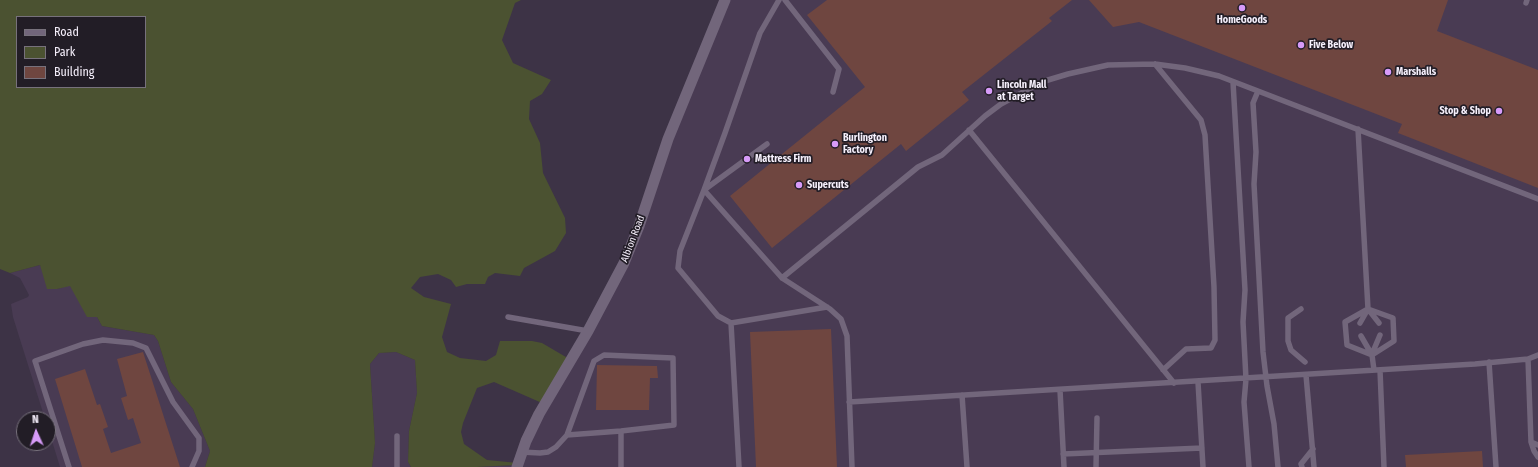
<!DOCTYPE html>
<style>
body{margin:0}
#map{position:relative;width:1538px;height:467px;overflow:hidden;background:#3d3346;font-family:"Fira Sans Condensed",sans-serif}
canvas{display:block}
.legend{position:absolute;left:16px;top:16px;width:130px;height:72px;box-sizing:border-box;background:#221d26;border:1px solid #77717c;margin:0;padding:5px 7px;list-style:none;font-size:12px;color:#f6f0fc}
.legend li{display:flex;align-items:center;gap:8px;height:20px}
.legend b{width:20px;border:1px solid #77717c}
.north{position:absolute;left:16px;top:411px;width:40px;height:40px;box-sizing:border-box;background:#221d26;border:1px solid #77717c;border-radius:50%;rotate:357deg;font-size:11px;font-weight:700;line-height:16px;text-align:center;color:#f6f0fc}
.north::after{content:'';display:block;margin:auto;width:14px;height:18px;background:#d79bf9;clip-path:polygon(50% 0,100% 100%,50% 72%,0 100%)}
</style>
<div id="map">
<canvas width="1538" height="467"></canvas>
<ul class="legend">
<li><b style="height:5px;background:#72667b"></b>Road</li>
<li><b style="height:11px;background:#4b5231"></b>Park</li>
<li><b style="height:11px;background:#6f4640"></b>Building</li>
</ul>
<div class="north">N</div>
</div>
<script>
const ctx = document.querySelector('canvas').getContext('2d');
ctx.lineJoin = 'round';
function fillPath(path, color) {
  ctx.fillStyle = color;
  ctx.fill(path, 'evenodd');
}
function toPath(rows) {
  const path = new Path2D();
  for (const r of rows) {
    path.moveTo(r[0], r[1]);
    for (let i = 2; i < r.length; i += 2) path.lineTo(r[i], r[i + 1]);
  }
  return path;
}
function trace(path, color, width, dash) {
  ctx.strokeStyle = color;
  ctx.lineWidth = width;
  ctx.lineCap = dash ? 'butt' : 'round';
  ctx.setLineDash(dash || []);
  ctx.stroke(path);
}
function write(font, color, halo, rows, align = 'center') {
  ctx.font = font + ' "Fira Sans Condensed",sans-serif';
  ctx.lineWidth = 3.5;
  ctx.setLineDash([]);
  ctx.textBaseline = 'middle';
  ctx.strokeStyle = halo;
  ctx.fillStyle = color;
  for (const [text, x, y, turn = 0] of rows) {
    ctx.save();
    ctx.translate(x, y);
    ctx.rotate((+turn || 0) * Math.PI / 180);
    ctx.textAlign = isNaN(turn) ? turn : align;
    if (halo) ctx.strokeText(text, 0, 0);
    ctx.fillText(text, 0, 0);
    ctx.restore();
  }
}
fillPath(toPath([
 [725,0,1538,0,1538,467,477,467,516,465,533,425,603,309],
 [40,265,57,289,70,285,97,317,102,326,154,335,158,341,171,382,193,409,210,451,205,467,60,467,48,428,48,419,45,419,13,317,11,304,28,297,29,295,20,278,10,273],
 [396,352,415,360,417,393,409,431,408,462,411,467,372,467,375,443,370,364,379,353]
]), '#493b53');
fillPath(toPath([
 [0,0,521,0,515,3,502,40,513,63,551,80,542,94,530,101,529,119,540,143,543,173,565,218,566,233,555,251,524,268,520,276,495,273,488,277,485,284,467,284,456,287,451,280,438,274,420,277,411,288,424,297,451,304,442,337,447,352,460,358,486,361,496,355,500,341,532,341,542,343,571,360,542,403,494,382,477,388,463,423,461,432,464,444,487,460,518,463,516,465,477,467,411,467,408,462,409,431,417,393,415,360,396,352,379,353,370,364,375,443,372,467,205,467,210,451,193,409,171,382,158,341,154,335,102,326,97,317,87,317,70,286,57,289,47,289,40,265,10,273,0,269],
 [17,17,145,17,145,87,17,87]
]), '#4b5231');
fillPath(toPath([
 [827,0,1072,0,1049,18,1052,21,962,92,969,100,906,151,901,144,772,248,730,196,865,87,807,15],
 [1089,0,1448,0,1437,31,1538,70,1538,188,1398,133,1402,124,1139,22,1113,27],
 [831,329,837,467,756,467,750,332],
 [143,352,180,467,82,467,55,379,85,369,97,405,100,404,108,427,103,429,111,453,141,443,133,418,128,420,121,398,127,396,117,359],
 [597,365,657,366,658,378,650,378,649,410,596,410],
 [1482,451,1483,467,1406,467,1405,455]
]), '#6f4640');
trace(toPath([
 [779,0,760,33,725,133,704,190,782,278,830,309,841,319,847,336,852,467],
 [785,0,839,69,833,92],
 [1526,3,1527,0],
 [1155,64,1201,120,1205,135,1214,287,1215,340,1211,348,1186,349,1163,370],
 [1233,82,1245,290,1243,322,1246,379,1244,402,1249,467],
 [1258,91,1253,103,1256,152,1254,184,1263,352,1267,386,1274,424,1278,467],
 [1358,129,1368,309,1360,323],
 [969,130,1174,383],
 [767,144,704,190,680,251,678,268,718,316,731,323,827,307],
 [782,278,918,167,942,155,985,116,1001,104,1027,90,1048,80,1068,74,1108,65,1155,64,1185,68,1219,76,1538,199],
 [1301,309,1288,318,1288,341,1291,350,1305,362],
 [1368,309,1393,318,1394,341,1372,355,1347,345,1345,322,1368,309],
 [1368,309,1379,323],
 [508,317,588,331],
 [731,323,739,467],
 [1361,336,1372,355,1374,370],
 [1372,354,1380,335],
 [1528,359,1531,442,1538,445],
 [1489,362,1496,467],
 [1380,370,1384,467],
 [1306,375,1314,467],
 [1198,382,1203,467],
 [1060,390,1064,467],
 [962,395,967,467],
 [849,402,1475,364,1528,359,1538,355],
 [621,431,621,467],
 [397,436,397,467],
 [1531,442,1534,451,1538,457],
 [521,452,540,453,548,452,556,447,567,435,621,431,674,425,673,358,604,355,594,361,567,435],
 [1063,454,1202,448],
 [69,467,35,361,83,344,103,340,133,343,146,348,173,402,199,438,199,451,192,467],
 [1096,467,1097,418],
 [1302,467,1301,464,1313,449]
]), '#72667b', 5.5);
trace(toPath([
 [517,467,526,441,539,414,588,331,624,263,639,226,668,139,725,0]
]), '#72667b', 11);
for (const [x, y, r, color] of [
 [1242,8,4,"#d79bf9"],
 [1301,45,4,"#d79bf9"],
 [1388,72,4,"#d79bf9"],
 [989,91,4,"#d79bf9"],
 [1499,111,4,"#d79bf9"],
 [835,144,4,"#d79bf9"],
 [747,159,4,"#d79bf9"],
 [799,185,4,"#d79bf9"]
]) {
  const dot = new Path2D();
  dot.arc(x, y, r, 0, 2 * Math.PI);
  ctx.fillStyle = color;
  ctx.fill(dot);
  trace(dot, '#221d26', 1.5);
}
write('bold 10px', '#f6f0fc', '#221d26', [
 ["HomeGoods",1242,20,"center"],
 ["Five Below",1309,45],
 ["Marshalls",1396,72],
 ["Lincoln Mall",997,85],
 ["at Target",997,97],
 ["Stop & Shop",1491,111,"right"],
 ["Burlington",843,138],
 ["Factory",843,150],
 ["Mattress Firm",755,159],
 ["Supercuts",807,185]
], 'left');
write('10px', '#f6f0fc', '#221d26', [
 ["Albion Road",633,239,-69]
]);
</script>
